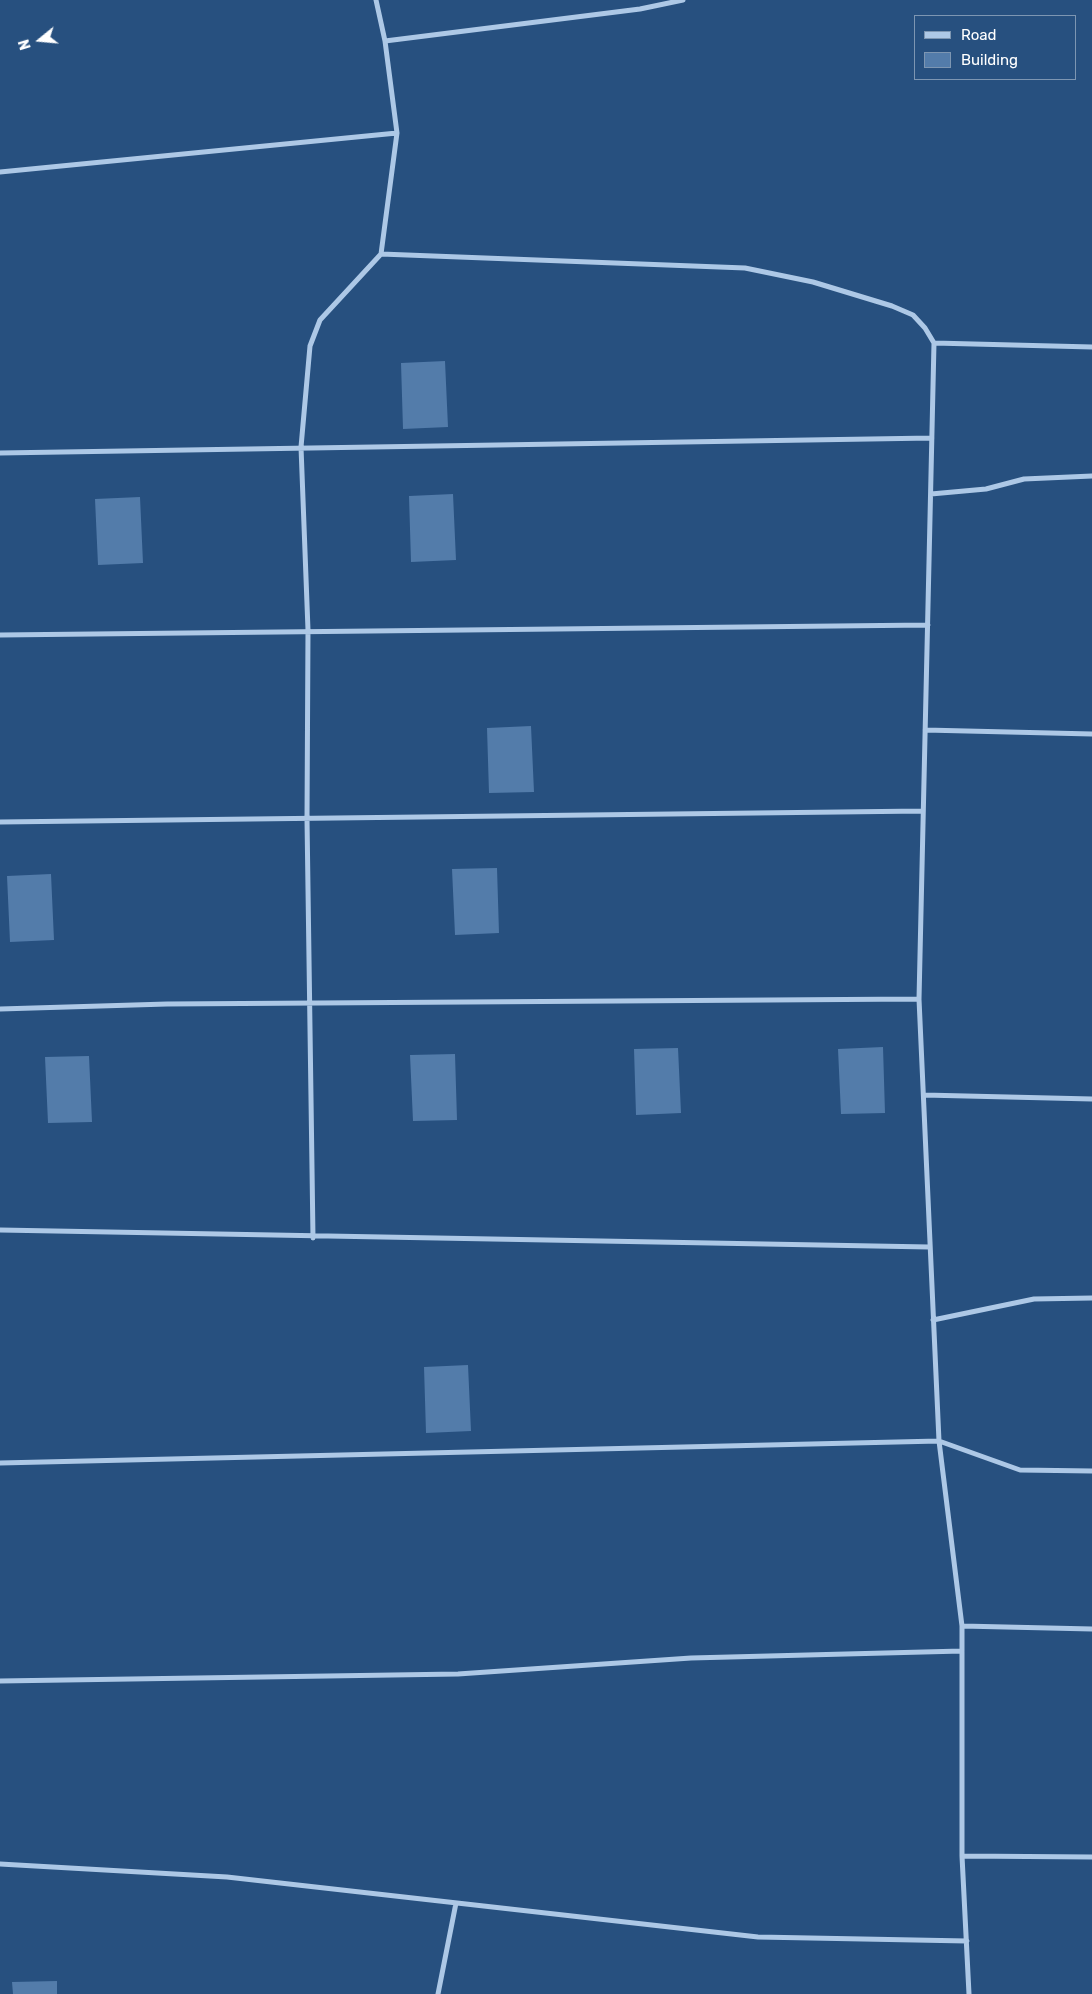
<!DOCTYPE html>
<style>
body{margin:0}
#map{position:relative;width:1092px;height:1994px;overflow:hidden;background:#27507f;font-family:Rubik,sans-serif}
canvas{display:block}
.legend{position:absolute;left:914px;top:15px;width:162px;height:65px;box-sizing:border-box;background:#27507f;border:1px solid #7d96b2;margin:0;padding:6px 9px;list-style:none;font-size:15px;color:#fff}
.legend li{display:flex;align-items:center;gap:10px;height:25px}
.legend b{width:25px;border:1px solid #7d96b2}
.north{position:absolute;left:15px;top:15px;width:50px;height:50px;-webkit-text-stroke:4px #27507f;paint-order:stroke;rotate:253deg;font-size:14px;font-weight:700;line-height:20px;text-align:center;color:#fff}
.north::after{content:'';display:block;margin:auto;width:18px;height:22px;background:#fff;clip-path:polygon(50% 0,100% 100%,50% 72%,0 100%)}
</style>
<div id="map">
<canvas width="1092" height="1994"></canvas>
<ul class="legend">
<li><b style="height:6px;background:#adc8e6"></b>Road</li>
<li><b style="height:14px;background:#537caa"></b>Building</li>
</ul>
<div class="north">N</div>
</div>
<script>
const ctx = document.querySelector('canvas').getContext('2d');
ctx.lineJoin = 'round';
function fillPath(path, color) {
  ctx.fillStyle = color;
  ctx.fill(path, 'evenodd');
}
function toPath(rows) {
  const path = new Path2D();
  for (const r of rows) {
    path.moveTo(r[0], r[1]);
    for (let i = 2; i < r.length; i += 2) path.lineTo(r[i], r[i + 1]);
  }
  return path;
}
function trace(path, color, width, dash) {
  ctx.strokeStyle = color;
  ctx.lineWidth = width;
  ctx.lineCap = dash ? 'butt' : 'round';
  ctx.setLineDash(dash || []);
  ctx.stroke(path);
}
fillPath(toPath([
 [445,361,448,427,403,429,401,363],
 [453,494,456,560,411,562,409,496],
 [140,497,143,563,98,565,95,499],
 [531,726,534,792,489,793,487,728],
 [497,868,499,933,455,935,452,869],
 [51,874,54,940,10,942,7,876],
 [883,1047,885,1113,841,1114,838,1049],
 [678,1048,681,1113,636,1115,634,1049],
 [455,1054,457,1120,413,1121,410,1055],
 [89,1056,92,1122,48,1123,45,1057],
 [468,1365,471,1431,426,1433,424,1367],
 [57,1981,57,1994,13,1994,12,1982]
]), '#537caa');
trace(toPath([
 [385,41,640,9,683,0],
 [0,172,397,133],
 [381,254,745,268,813,282,892,306,913,315,925,328,934,343,919,999,939,1441,962,1626,962,1856,969,1994],
 [934,343,1092,347],
 [0,453,932,438],
 [931,494,986,489,1024,479,1092,476],
 [0,635,928,625],
 [925,730,1092,734],
 [0,822,923,811],
 [0,1009,167,1004,919,999],
 [924,1095,1092,1099],
 [0,1230,929,1247],
 [313,1238,307,819,308,630,301,447,310,346,320,320,381,254,397,133,385,41,376,0],
 [933,1320,1034,1299,1092,1298],
 [0,1463,939,1441,1020,1470,1092,1471],
 [962,1626,1092,1629],
 [0,1681,458,1674,691,1658,962,1651],
 [962,1856,1092,1857],
 [0,1864,227,1877,758,1937,967,1941],
 [438,1994,456,1903]
]), '#adc8e6', 5);
</script>
